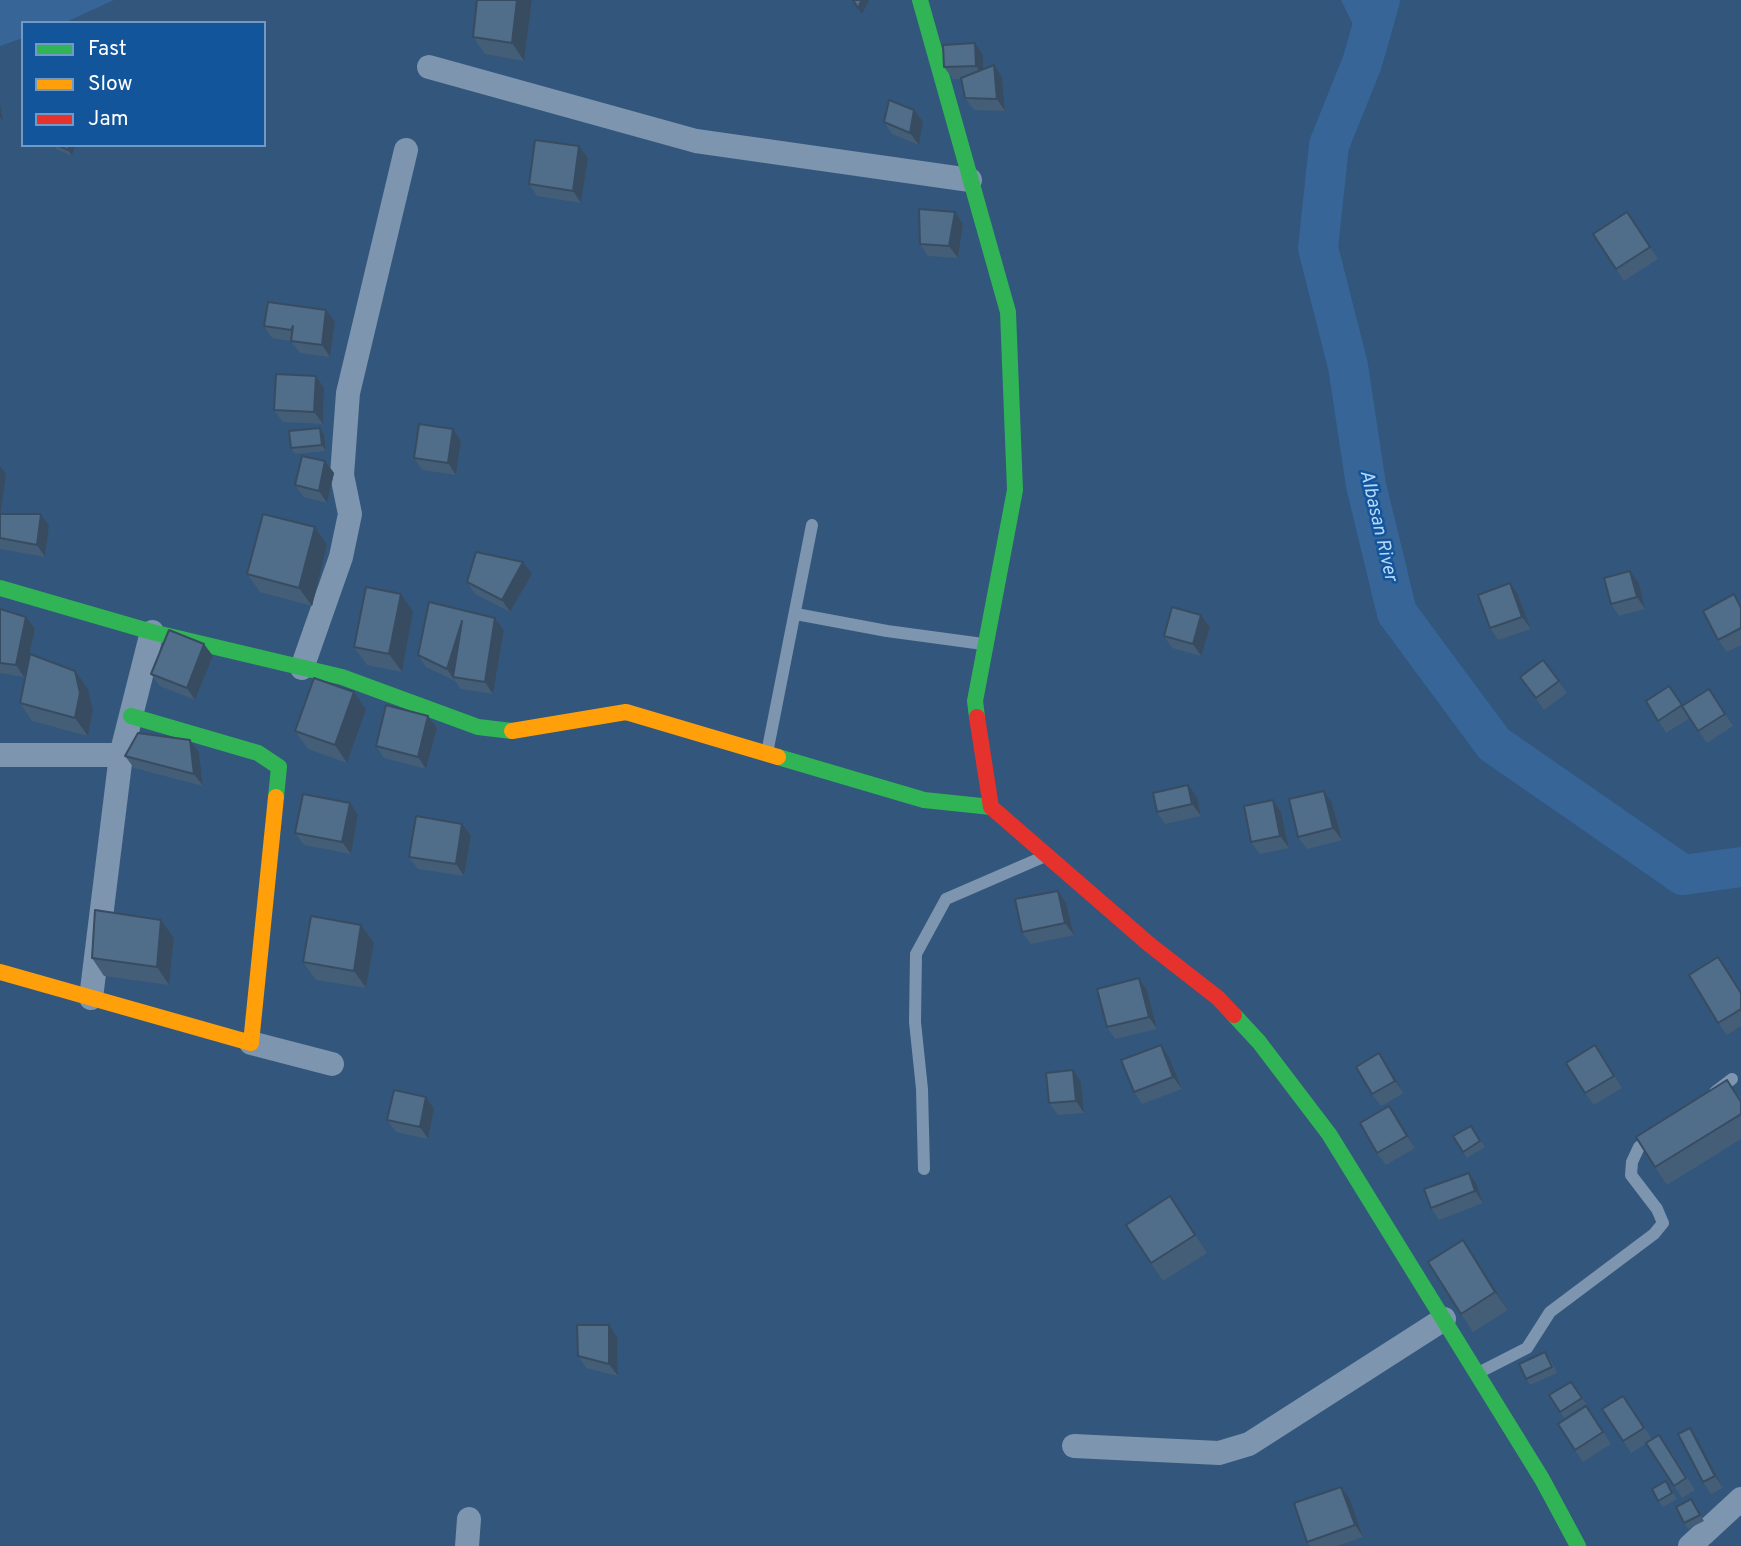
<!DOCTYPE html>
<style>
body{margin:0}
#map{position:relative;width:1741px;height:1546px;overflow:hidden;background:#32567c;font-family:Overpass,sans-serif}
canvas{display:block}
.legend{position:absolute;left:21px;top:21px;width:245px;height:126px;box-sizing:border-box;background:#13559b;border:2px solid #7199c3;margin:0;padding:9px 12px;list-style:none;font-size:21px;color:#fff}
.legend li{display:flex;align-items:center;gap:14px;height:35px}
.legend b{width:35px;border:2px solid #7199c3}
</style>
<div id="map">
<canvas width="1741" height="1546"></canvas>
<ul class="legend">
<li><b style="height:9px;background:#30b455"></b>Fast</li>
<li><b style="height:9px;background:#ff9f0a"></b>Slow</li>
<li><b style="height:9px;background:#e5322d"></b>Jam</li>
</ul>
</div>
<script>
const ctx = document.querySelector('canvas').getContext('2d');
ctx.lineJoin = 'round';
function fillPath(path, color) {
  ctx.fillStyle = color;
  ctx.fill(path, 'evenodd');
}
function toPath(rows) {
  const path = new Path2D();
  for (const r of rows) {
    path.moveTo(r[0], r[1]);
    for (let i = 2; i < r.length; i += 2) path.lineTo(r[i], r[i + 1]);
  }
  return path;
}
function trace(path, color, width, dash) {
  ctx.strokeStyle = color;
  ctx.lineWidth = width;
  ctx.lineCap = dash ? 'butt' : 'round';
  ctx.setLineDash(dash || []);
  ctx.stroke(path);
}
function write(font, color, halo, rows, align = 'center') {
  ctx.font = font + ' Overpass,sans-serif';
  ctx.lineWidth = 5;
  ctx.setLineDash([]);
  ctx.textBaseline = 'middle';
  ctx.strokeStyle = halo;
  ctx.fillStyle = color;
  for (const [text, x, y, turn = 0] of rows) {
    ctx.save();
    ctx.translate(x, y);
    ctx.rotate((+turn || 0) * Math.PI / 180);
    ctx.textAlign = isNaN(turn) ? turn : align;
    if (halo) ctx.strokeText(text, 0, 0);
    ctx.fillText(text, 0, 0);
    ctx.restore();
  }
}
fillPath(toPath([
 [0,0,114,0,64,23,23,23,23,38,0,46],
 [1341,0,1394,0,1359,37]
]), '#376597');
trace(toPath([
 [1380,0,1362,63,1329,145,1318,248,1348,366,1366,485,1397,613,1494,744,1683,875,1741,867]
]), '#376597', 40);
trace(toPath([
 [796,614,887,631,983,644],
 [767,753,812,525],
 [1715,1092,1732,1079],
 [924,1169,922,1089,915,1022,916,954,946,899,1043,857],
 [1478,1373,1527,1348,1550,1312,1654,1234,1663,1223,1657,1209,1631,1175,1632,1162,1639,1147,1655,1135]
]), '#7d95ae', 12);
trace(toPath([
 [429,67,696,141,970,180],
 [302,668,341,557,350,514,342,475,348,393,406,150],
 [0,755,121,755],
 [91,998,121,755,152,632],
 [251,1043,332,1064],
 [1074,1446,1219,1453,1249,1444,1444,1319],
 [467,1546,469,1519],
 [1690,1546,1741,1499]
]), '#7d95ae', 24);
trace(toPath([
 [920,0,1008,312,1015,490,975,701,977,717],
 [0,588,152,632,342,677,478,727,512,731],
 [131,716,258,753,279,767,276,797],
 [778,757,924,800,991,807],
 [1234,1015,1259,1042,1329,1134,1542,1479,1578,1546]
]), '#30b455', 16);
trace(toPath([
 [512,731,626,712,778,757],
 [0,972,251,1043,276,797]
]), '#ff9f0a', 16);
trace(toPath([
 [977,717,991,807,1150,945,1218,998,1234,1015]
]), '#e5322d', 16);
fillPath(toPath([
 [477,0,532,0,524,61,485,54,473,37],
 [975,43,983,55,984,69,1002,77,1005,111,974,110,965,98,961,79,953,79,944,67],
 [884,122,923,122,919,145,892,134],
 [54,145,75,145,72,156,56,149],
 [588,158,581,203,537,196,529,184],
 [1627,212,1658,259,1624,281,1593,234],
 [963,224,958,258,928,256,920,244],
 [335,322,330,357,300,353,291,341,272,338,264,326],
 [316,376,324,388,323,424,283,422,274,410],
 [320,428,324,434,326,451,295,454,291,448],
 [453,429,461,441,456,475,422,470,414,458],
 [325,461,334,473,327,503,304,497,295,485],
 [0,466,6,474,0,514,41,514,49,526,45,557,0,549],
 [315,527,327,545,312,606,260,592,247,574],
 [1630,571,1639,583,1645,609,1619,616,1611,604],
 [532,574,510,612,475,594,467,582],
 [1734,594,1741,605,1741,645,1727,652,1718,640],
 [1518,595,1531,629,1498,640,1490,628],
 [0,609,35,629,24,677,0,673],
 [413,612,402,672,367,665,354,647],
 [1201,615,1210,627,1201,656,1172,648,1164,636],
 [495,618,504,630,493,694,461,689,455,681,426,667,418,655],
 [213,656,195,700,160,686,151,674],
 [1543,660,1567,693,1544,710,1520,677],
 [88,689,93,710,88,736,32,721,20,703],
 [1709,689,1733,726,1707,743,1690,718,1666,733,1646,701,1683,706],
 [366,710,347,763,308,749,295,731],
 [428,716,437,728,426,769,384,758,376,746],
 [199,752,203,786,134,768,125,756],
 [1197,797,1201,816,1165,824,1157,812],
 [1273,800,1281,812,1289,848,1260,854,1251,842],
 [1332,803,1342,840,1307,849,1298,837],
 [358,815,351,854,304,845,295,833],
 [471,836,464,876,418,869,409,857],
 [1066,903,1074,935,1031,944,1022,932],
 [161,920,174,938,169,985,104,976,92,958],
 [361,925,374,943,366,988,316,980,303,962],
 [1727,969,1741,992,1741,1026,1727,1035,1718,1023],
 [1139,978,1147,990,1157,1029,1115,1039,1107,1027],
 [1161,1045,1169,1057,1182,1089,1142,1104,1134,1092],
 [1595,1045,1622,1088,1594,1105,1585,1093],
 [1387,1065,1404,1093,1381,1106,1372,1094],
 [1073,1070,1081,1082,1084,1113,1058,1115,1049,1103],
 [1727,1080,1741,1099,1741,1139,1667,1185,1655,1167],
 [426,1097,434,1109,428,1139,396,1132,387,1120],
 [1398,1118,1415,1148,1386,1165,1377,1153],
 [1475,1132,1485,1147,1467,1158,1453,1136],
 [1477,1185,1483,1203,1439,1220,1431,1208],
 [1170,1196,1207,1253,1163,1281,1151,1263],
 [1463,1240,1508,1310,1473,1332,1461,1314],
 [617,1337,618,1376,586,1368,578,1356],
 [1550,1358,1557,1373,1530,1385,1526,1379],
 [1571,1382,1586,1404,1564,1418,1549,1395],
 [1586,1406,1611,1444,1583,1462,1575,1450],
 [1631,1408,1652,1439,1668,1447,1695,1490,1682,1498,1647,1443,1631,1453,1623,1441],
 [1698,1440,1723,1488,1711,1494,1703,1482],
 [1666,1481,1677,1499,1663,1507,1658,1501],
 [1350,1499,1363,1537,1337,1546,1310,1546,1307,1542],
 [1691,1499,1704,1521,1688,1529,1684,1523]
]), '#455e77');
fillPath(toPath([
 [517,0,532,0,524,61,512,43],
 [862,0,869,0,862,14,858,8],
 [975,43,983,55,984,78,976,66],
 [994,65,1002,77,1005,111,997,99],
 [0,105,3,121,0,117],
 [914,110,923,122,919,145,910,133],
 [69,145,75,145,72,156,68,150],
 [579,146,588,158,581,203,573,191],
 [955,212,963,224,958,258,949,246],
 [326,310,335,322,330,357,322,345],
 [316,376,324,388,323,424,314,412],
 [320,428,324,434,326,451,322,445],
 [453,429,461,441,456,475,448,463],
 [325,461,334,473,327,503,319,491],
 [0,466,6,474,0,517],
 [41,514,49,526,45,557,37,545],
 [315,527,327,545,312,606,299,588],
 [523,562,532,574,510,612,502,600],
 [1630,571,1639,583,1645,609,1637,597],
 [1510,583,1518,595,1531,629,1522,617],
 [401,594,413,612,402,672,389,654],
 [1201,615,1210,627,1201,656,1193,644],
 [26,617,35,629,24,677,16,665],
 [495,618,504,630,493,694,485,682],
 [462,621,453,677,455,681,447,669],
 [204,644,213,656,195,700,187,688],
 [75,671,88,689,93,710,88,736,75,718],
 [354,692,366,710,347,763,335,745],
 [428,716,437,728,426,769,418,757],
 [190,740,199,752,203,786,194,774],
 [1188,785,1197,797,1201,816,1192,804],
 [1324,791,1332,803,1342,840,1333,828],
 [1273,800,1281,812,1289,848,1280,836],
 [350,803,358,815,351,854,342,842],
 [462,824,471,836,464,876,456,864],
 [1058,891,1066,903,1074,935,1065,923],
 [161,920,174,938,169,985,157,967],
 [361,925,374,943,366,988,354,971],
 [1139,978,1147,990,1157,1029,1149,1017],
 [1161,1045,1169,1057,1182,1089,1173,1077],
 [1379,1053,1387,1065,1404,1093,1395,1081],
 [1073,1070,1081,1082,1084,1113,1076,1101],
 [426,1097,434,1109,428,1139,420,1127],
 [1389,1106,1398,1118,1415,1148,1407,1136],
 [1469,1173,1477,1185,1483,1203,1475,1191],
 [1463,1240,1475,1258,1508,1310,1495,1292],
 [609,1325,617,1337,618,1376,609,1364],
 [1690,1428,1698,1440,1723,1488,1715,1476],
 [1341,1487,1350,1499,1363,1537,1355,1525]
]), '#384c61');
const building = toPath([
 [477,0,517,0,512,43,473,37,477,0],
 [853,0,862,0,858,8,853,0],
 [975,43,976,66,944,67,943,45,975,43],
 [994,65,997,99,965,98,961,78,994,65],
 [889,100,914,110,910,133,884,122,889,100],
 [535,140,579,146,573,191,529,184,535,140],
 [58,145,69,145,68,150,58,145],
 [919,209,955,212,949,246,920,244,919,209],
 [1627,212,1650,247,1616,269,1593,234,1627,212],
 [268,302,326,310,322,345,291,341,293,326,291,330,264,326,268,302],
 [276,374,316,376,314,412,274,410,276,374],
 [419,424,453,429,448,463,414,458,419,424],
 [320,428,322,445,291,448,289,431,320,428],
 [302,456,325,461,319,491,295,485,302,456],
 [0,514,41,514,37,545,0,538,0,514],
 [263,514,315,527,299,588,247,574,263,514],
 [476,552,523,562,502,600,467,582,476,552],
 [1630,571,1637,597,1611,604,1604,578,1630,571],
 [1510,583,1522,617,1490,628,1478,595,1510,583],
 [366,587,401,594,389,654,354,647,366,587],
 [1734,594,1741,608,1741,628,1718,640,1703,611,1734,594],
 [429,602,495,618,485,682,453,677,462,621,447,669,418,655,429,602],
 [1172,607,1201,615,1193,644,1164,636,1172,607],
 [0,609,26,617,16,665,0,663,0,609],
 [169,630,204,644,187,688,151,674,169,630],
 [30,654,75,671,80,693,75,718,20,703,30,654],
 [1543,660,1559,681,1536,698,1520,677,1543,660],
 [314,678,354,692,335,745,295,731,314,678],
 [1669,686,1682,705,1658,721,1646,701,1669,686],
 [1709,689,1725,714,1698,731,1682,706,1709,689],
 [386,705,428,716,418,757,376,746,386,705],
 [138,733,190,740,194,774,125,756,138,733],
 [1188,785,1192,804,1157,812,1153,793,1188,785],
 [1324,791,1333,828,1298,837,1289,799,1324,791],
 [303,794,350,803,342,842,295,833,303,794],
 [1273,800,1280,836,1251,842,1244,806,1273,800],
 [416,816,462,824,456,864,409,857,416,816],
 [1058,891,1065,923,1022,932,1015,899,1058,891],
 [95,910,161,920,157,967,92,958,95,910],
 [311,916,361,925,354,971,303,962,311,916],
 [1718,957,1741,993,1741,1009,1718,1023,1689,975,1718,957],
 [1139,978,1149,1017,1107,1027,1097,989,1139,978],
 [1161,1045,1173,1077,1134,1092,1121,1060,1161,1045],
 [1595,1045,1614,1076,1585,1093,1566,1063,1595,1045],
 [1379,1053,1395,1081,1372,1094,1356,1067,1379,1053],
 [1073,1070,1076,1101,1049,1103,1046,1073,1073,1070],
 [1727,1080,1741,1102,1741,1114,1655,1167,1636,1137,1727,1080],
 [394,1090,426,1097,420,1127,387,1120,394,1090],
 [1389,1106,1407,1136,1377,1153,1360,1123,1389,1106],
 [1471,1126,1480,1141,1463,1152,1453,1136,1471,1126],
 [1469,1173,1475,1191,1431,1208,1424,1189,1469,1173],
 [1170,1196,1195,1235,1151,1263,1126,1225,1170,1196],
 [1463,1240,1495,1292,1461,1314,1428,1262,1463,1240],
 [577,1325,609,1325,609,1364,578,1356,577,1325],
 [1545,1352,1552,1367,1526,1379,1519,1364,1545,1352],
 [1571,1382,1582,1398,1560,1412,1549,1395,1571,1382],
 [1623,1396,1644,1428,1623,1441,1602,1409,1623,1396],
 [1586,1406,1603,1432,1575,1450,1558,1424,1586,1406],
 [1690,1428,1715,1476,1703,1482,1678,1434,1690,1428],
 [1659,1435,1686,1478,1674,1486,1646,1443,1659,1435],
 [1666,1481,1672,1493,1658,1501,1652,1489,1666,1481],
 [1341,1487,1355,1525,1307,1542,1294,1503,1341,1487],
 [1691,1499,1700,1515,1684,1523,1676,1507,1691,1499]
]);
fillPath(building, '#506d8a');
trace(building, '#384c61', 2);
write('italic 19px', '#b4d7fa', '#13559b', [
 ["Albasan River",1377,526,77]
]);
</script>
